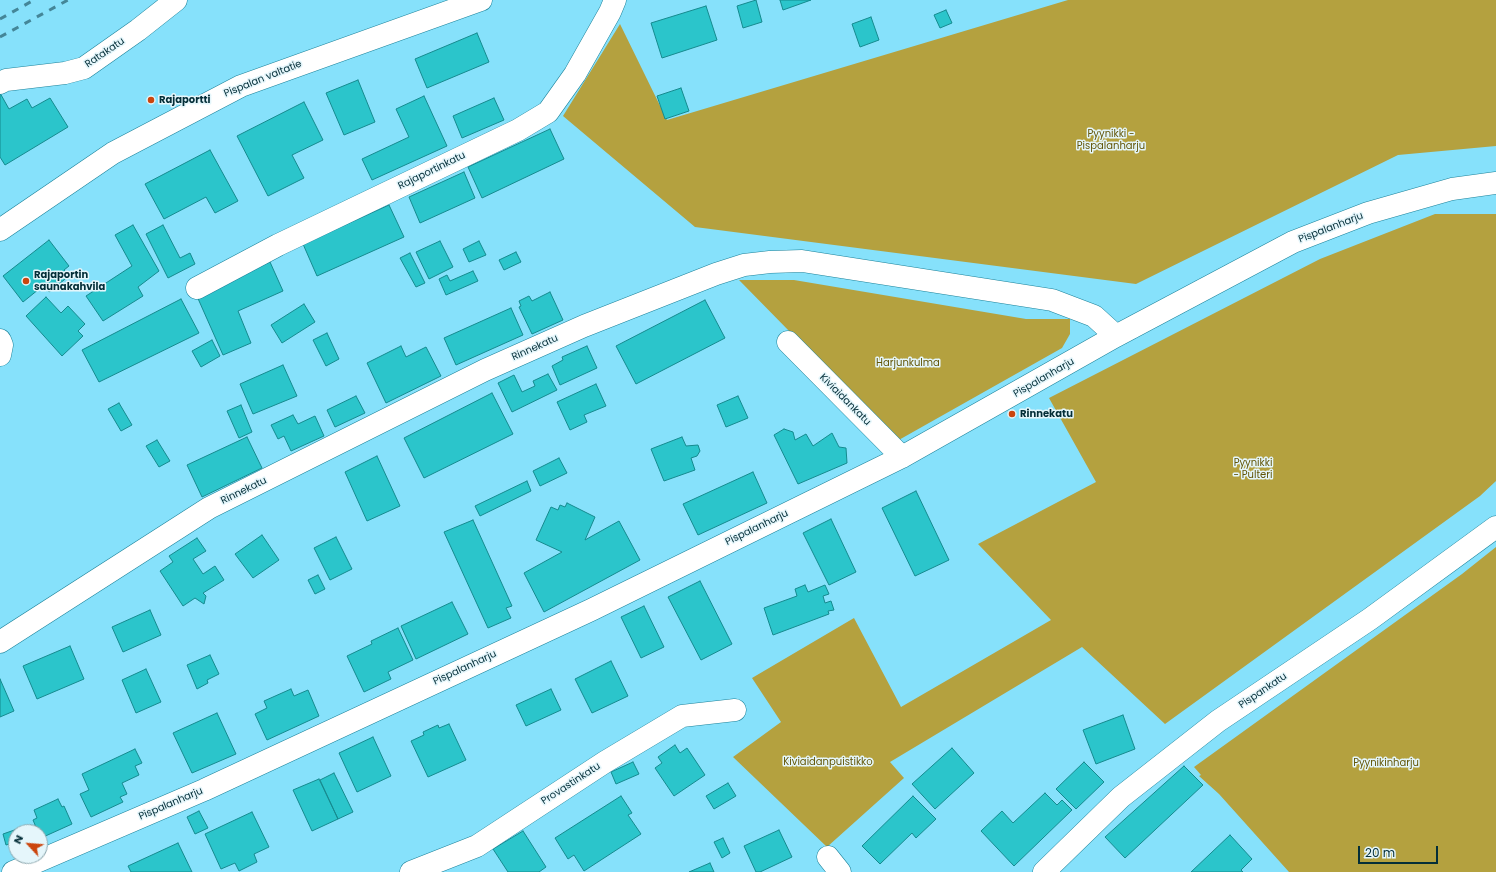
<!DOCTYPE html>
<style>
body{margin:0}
#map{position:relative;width:1496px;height:872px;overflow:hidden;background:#86e1fb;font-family:Poppins,sans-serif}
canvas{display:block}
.north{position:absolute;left:8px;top:824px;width:40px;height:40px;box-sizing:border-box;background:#e5f6fb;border:1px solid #8ba6ad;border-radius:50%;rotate:296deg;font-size:11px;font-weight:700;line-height:16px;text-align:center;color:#042e38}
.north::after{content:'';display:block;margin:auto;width:14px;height:18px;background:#cb450d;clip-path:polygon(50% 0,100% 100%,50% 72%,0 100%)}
.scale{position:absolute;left:1358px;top:846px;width:80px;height:18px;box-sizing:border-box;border:2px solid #042e38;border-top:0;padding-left:5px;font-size:12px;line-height:14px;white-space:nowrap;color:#042e38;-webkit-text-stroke:3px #e5f6fb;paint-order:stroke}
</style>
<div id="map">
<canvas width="1496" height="872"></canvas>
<div class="north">N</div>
<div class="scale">20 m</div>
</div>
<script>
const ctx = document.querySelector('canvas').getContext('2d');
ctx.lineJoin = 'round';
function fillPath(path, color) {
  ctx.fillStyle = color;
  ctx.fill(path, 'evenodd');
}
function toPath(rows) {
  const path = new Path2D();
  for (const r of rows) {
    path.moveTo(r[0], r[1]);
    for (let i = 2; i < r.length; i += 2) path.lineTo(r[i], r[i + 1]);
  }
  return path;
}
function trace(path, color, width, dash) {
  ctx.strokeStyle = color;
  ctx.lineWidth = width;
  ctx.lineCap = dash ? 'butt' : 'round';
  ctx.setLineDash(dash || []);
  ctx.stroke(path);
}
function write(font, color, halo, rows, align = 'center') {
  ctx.font = font + ' Poppins,sans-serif';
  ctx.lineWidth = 3;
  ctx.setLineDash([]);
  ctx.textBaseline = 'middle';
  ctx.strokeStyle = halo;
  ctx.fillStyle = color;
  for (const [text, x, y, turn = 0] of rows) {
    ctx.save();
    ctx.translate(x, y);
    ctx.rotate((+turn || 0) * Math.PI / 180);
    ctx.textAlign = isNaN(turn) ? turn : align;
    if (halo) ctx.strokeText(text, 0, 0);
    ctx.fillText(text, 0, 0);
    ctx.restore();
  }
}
fillPath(toPath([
 [1068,0,1496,0,1496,146,1398,155,1136,284,695,227,563,116,620,24,667,120],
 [1435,214,1496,214,1496,481,1480,496,1165,724,1082,647,890,762,904,778,827,847,733,757,781,722,752,678,854,618,901,707,1051,620,978,544,1096,482,1049,398,1320,259],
 [739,280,794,280,1026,319,1070,319,1070,334,1062,348,897,441],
 [1496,547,1496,872,1289,872,1219,794,1199,776,1201,775,1194,767,1462,574]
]), '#b4a13f');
const building = toPath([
 [756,0,762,22,743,28,737,6,756,0],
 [780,0,811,0,783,10,780,0],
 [706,6,717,40,662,58,651,23,706,6],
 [946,10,952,23,940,28,934,15,946,10],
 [871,17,879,40,860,47,852,24,871,17],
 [477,33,489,62,427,88,415,59,477,33],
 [358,80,375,122,344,135,326,93,358,80],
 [681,88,689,111,665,119,657,96,681,88],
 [0,93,9,109,27,99,32,108,50,98,68,127,5,165,0,157,0,93],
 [424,96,447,146,372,180,362,159,409,137,396,109,424,96],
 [494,98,504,120,462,138,453,116,494,98],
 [304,102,323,140,292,155,304,178,268,196,237,136,304,102],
 [550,129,564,159,482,198,468,167,550,129],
 [210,150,238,201,215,213,206,197,164,219,145,184,210,150],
 [464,172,475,198,420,223,409,197,464,172],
 [389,205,404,237,317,276,303,244,389,205],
 [133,225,159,271,138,287,143,296,103,321,86,296,132,266,115,235,133,225],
 [163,225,180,258,190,253,195,264,168,278,146,234,163,225],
 [49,240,69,266,64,270,69,276,49,292,44,285,23,302,3,276,49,240],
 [440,241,453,267,429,279,416,252,440,241],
 [479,241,486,255,469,262,463,249,479,241],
 [516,252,521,262,504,270,499,260,516,252],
 [410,253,425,283,416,287,400,258,410,253],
 [270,262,283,291,238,311,251,343,223,355,196,294,270,262],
 [473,271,478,281,446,295,439,279,447,275,450,281,473,271],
 [550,292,563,320,532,334,519,307,521,306,519,301,529,296,532,301,550,292],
 [46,297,61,313,68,306,85,324,78,331,83,336,62,356,26,316,46,297],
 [181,299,199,333,99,382,82,350,181,299],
 [705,300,725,338,636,384,616,346,705,300],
 [304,304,315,322,282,343,271,325,304,304],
 [511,308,523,335,456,365,444,338,511,308],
 [327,333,339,359,326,366,313,340,327,333],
 [212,340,220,356,201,367,192,351,212,340],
 [401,346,406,357,426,347,441,376,386,403,367,363,401,346],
 [587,346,597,368,560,385,552,366,563,360,562,357,587,346],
 [283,365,297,396,253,414,240,384,283,365],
 [548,374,557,390,512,412,498,383,514,375,522,392,535,386,533,381,548,374],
 [596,384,606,406,584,415,587,422,570,430,557,402,596,384],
 [492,393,513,434,424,478,404,438,492,393],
 [356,396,365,413,335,427,327,410,356,396],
 [738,396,748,418,726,427,717,405,738,396],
 [119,403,132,425,121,431,108,409,119,403],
 [241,405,252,432,239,438,227,411,241,405],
 [293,415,298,424,315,416,324,436,291,451,284,436,278,439,271,425,293,415],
 [784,429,793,432,795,440,806,434,813,446,832,433,839,447,846,448,847,463,798,484,774,435,784,429],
 [247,437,262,468,202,497,187,465,247,437],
 [682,437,686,446,698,445,700,451,697,456,691,458,695,470,664,481,651,449,682,437],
 [157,440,170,461,159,467,146,446,157,440],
 [377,456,400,506,367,521,345,472,377,456],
 [559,458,567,473,540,486,533,471,559,458],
 [753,472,767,503,698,535,683,504,753,472],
 [527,481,531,491,480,516,475,506,527,481],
 [916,491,949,560,915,576,882,508,916,491],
 [567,503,595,517,585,540,619,521,640,560,544,612,524,573,562,552,536,540,551,507,558,510,560,505,565,507,567,503],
 [831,519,856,572,829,585,803,533,831,519],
 [473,520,512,606,506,608,511,618,488,628,444,532,473,520],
 [262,535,279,560,253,578,235,554,262,535],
 [336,537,352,569,330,580,314,548,336,537],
 [197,538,206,551,193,559,203,574,215,566,224,580,203,593,206,596,204,604,195,598,183,606,160,571,173,562,169,556,197,538],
 [318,575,325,589,315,594,308,580,318,575],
 [700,581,732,644,701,660,668,597,700,581],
 [805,585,808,592,825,585,829,594,823,596,825,603,831,601,834,610,828,611,829,614,773,635,764,608,797,596,795,589,805,585],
 [452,602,468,634,416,659,401,626,452,602],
 [644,606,664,647,641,658,621,617,644,606],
 [150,610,161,635,123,652,112,627,150,610],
 [398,628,413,660,388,672,391,679,364,692,347,656,372,644,371,641,398,628],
 [70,646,84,679,37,699,23,666,70,646],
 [210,655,219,674,207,680,208,683,197,689,187,665,210,655],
 [611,661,628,696,592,713,575,679,611,661],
 [146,669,161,702,136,713,122,680,146,669],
 [0,679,14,711,0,717,0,679],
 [291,689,294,696,308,690,319,716,267,740,255,714,267,708,264,701,291,689],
 [551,689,561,710,526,726,516,705,551,689],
 [217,713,236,754,192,773,173,733,217,713],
 [1123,715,1135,749,1096,764,1083,730,1123,715],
 [449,724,466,760,428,777,411,741,424,735,423,732,438,725,439,728,449,724],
 [373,737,391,776,357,792,339,753,373,737],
 [675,745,680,753,687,748,705,775,674,796,655,768,662,763,658,757,675,745],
 [952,748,974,773,935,809,912,784,952,748],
 [135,749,142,763,135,766,139,775,122,783,127,794,120,797,123,802,91,817,80,794,89,790,82,774,135,749],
 [633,762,639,774,616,784,611,772,633,762],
 [1084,762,1104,782,1076,809,1056,789,1084,762],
 [1184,766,1203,785,1125,858,1105,837,1184,766],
 [334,773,353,812,338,819,320,780,334,773],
 [319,779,338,819,312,831,293,790,319,779],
 [728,783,736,796,714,809,706,796,728,783],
 [1045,793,1057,805,1062,800,1072,810,1014,866,981,831,1002,811,1013,823,1045,793],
 [621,796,632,813,628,815,641,834,584,871,574,855,568,859,555,838,621,796],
 [913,796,936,819,916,838,912,833,880,864,862,846,913,796],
 [58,799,62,807,64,806,72,824,41,838,40,832,38,832,33,820,37,818,34,810,58,799],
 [199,811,208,828,195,834,187,817,199,811],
 [252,812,269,847,254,854,257,862,239,871,235,863,221,869,205,834,252,812],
 [23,827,24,832,16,832,16,842,6,845,3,834,23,827],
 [779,830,792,857,760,872,756,872,744,846,779,830],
 [523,831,546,867,539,872,508,872,493,849,523,831],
 [1230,835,1252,859,1241,870,1243,872,1191,872,1230,835],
 [723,838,730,853,722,858,714,842,723,838],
 [178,843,192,872,131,872,128,866,178,843],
 [710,863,714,872,689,872,710,863]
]);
fillPath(building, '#2bc5cb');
trace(building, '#158a8e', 1);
const minor = toPath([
 [0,83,6,80,65,73,84,68,138,30,176,0],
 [197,288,278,245,518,130,548,112,575,74,610,12,615,0],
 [0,340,2,345,0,355],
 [788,342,902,457],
 [0,642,209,508,485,370,584,326,716,274,744,265,770,262,802,261,1052,300,1094,316,1116,336],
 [828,857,840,872],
 [13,872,204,790,591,610,902,457,1116,336,1293,242,1368,213,1452,189,1496,183],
 [411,872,477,846,605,762,682,716,735,710],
 [1044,872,1121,797,1218,721,1370,619,1496,527]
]);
const major = toPath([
 [0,230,113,153,241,86,481,0]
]);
trace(minor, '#1c829a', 23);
trace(major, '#1c829a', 23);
trace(minor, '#fff', 22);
trace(major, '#fff', 22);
trace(toPath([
 [0,19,34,0],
 [0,37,68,0]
]), '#448698', 3, [7, 7]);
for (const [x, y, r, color] of [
 [151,100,4,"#cb450d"],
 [26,281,4,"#cb450d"],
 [1012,414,4,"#cb450d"]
]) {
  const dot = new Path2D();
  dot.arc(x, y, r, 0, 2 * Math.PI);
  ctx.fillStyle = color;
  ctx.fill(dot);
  trace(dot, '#e5f6fb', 1.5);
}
write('10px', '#042e38', '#e5f6fb', [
 ["Ratakatu",105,53,-34],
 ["Pispalan valtatie",263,79,-22],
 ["Rajaportinkatu",432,171,-26],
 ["Pispalanharju",1331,228,-21],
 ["Rinnekatu",535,348,-24],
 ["Pispalanharju",1044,378,-30],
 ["Kiviaidankatu",845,400,45],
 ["Rinnekatu",244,491,-26],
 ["Pispalanharju",757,528,-26],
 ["Pispalanharju",465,668,-25],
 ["Pispankatu",1263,691,-34],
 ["Provastinkatu",571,784,-33],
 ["Pispalanharju",171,804,-23]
]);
write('bold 10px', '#042e38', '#e5f6fb', [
 ["Rajaportti",159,100],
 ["Rajaportin",34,275],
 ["saunakahvila",34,287],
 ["Rinnekatu",1020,414]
], 'left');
write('10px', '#625506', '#e5f6fb', [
 ["Pyynikki -",1111,134],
 ["Pispalanharju",1111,146],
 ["Harjunkulma",908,363],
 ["Pyynikki",1253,463],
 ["- Pulteri",1253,475],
 ["Kiviaidanpuistikko",828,762],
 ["Pyynikinharju",1386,763]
]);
</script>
